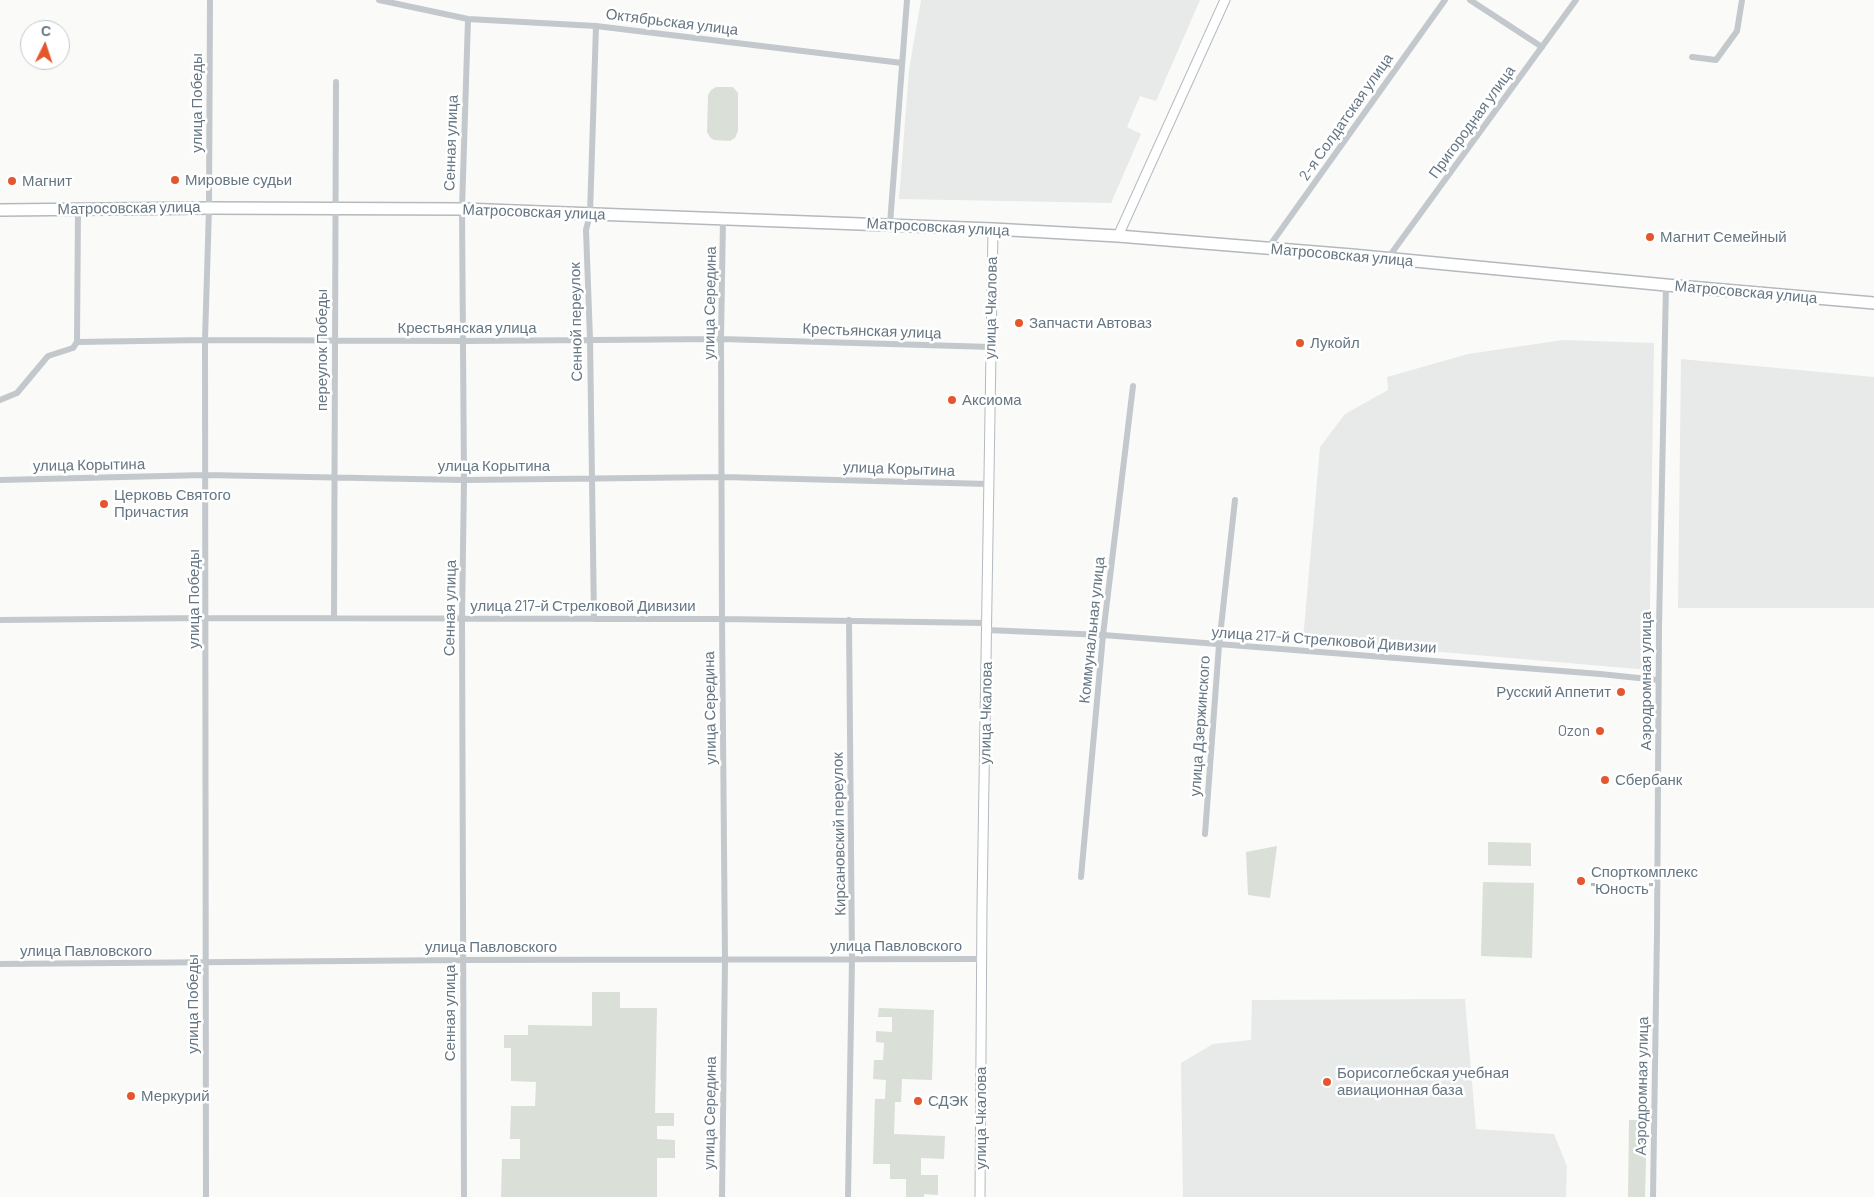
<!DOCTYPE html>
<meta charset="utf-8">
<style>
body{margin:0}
#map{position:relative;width:1874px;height:1197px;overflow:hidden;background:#fafaf8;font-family:Barlow,sans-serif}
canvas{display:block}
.north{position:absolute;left:20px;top:20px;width:50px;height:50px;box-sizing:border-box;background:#fff;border:1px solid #c1c8cd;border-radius:50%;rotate:4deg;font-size:14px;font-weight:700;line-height:20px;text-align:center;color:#657683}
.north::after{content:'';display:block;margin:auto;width:18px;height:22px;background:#e4572e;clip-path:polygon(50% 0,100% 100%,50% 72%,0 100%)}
</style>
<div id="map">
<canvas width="1874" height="1197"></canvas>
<div class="north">С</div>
</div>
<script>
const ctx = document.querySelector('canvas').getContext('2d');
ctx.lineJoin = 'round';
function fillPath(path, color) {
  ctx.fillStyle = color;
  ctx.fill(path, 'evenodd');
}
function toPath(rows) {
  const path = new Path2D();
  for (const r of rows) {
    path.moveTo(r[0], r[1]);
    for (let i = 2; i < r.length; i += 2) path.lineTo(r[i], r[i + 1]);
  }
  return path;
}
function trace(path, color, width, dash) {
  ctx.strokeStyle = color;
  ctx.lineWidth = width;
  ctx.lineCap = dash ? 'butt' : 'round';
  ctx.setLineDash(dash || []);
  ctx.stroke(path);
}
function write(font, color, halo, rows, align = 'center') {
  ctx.font = font + ' Barlow,sans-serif';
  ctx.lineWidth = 5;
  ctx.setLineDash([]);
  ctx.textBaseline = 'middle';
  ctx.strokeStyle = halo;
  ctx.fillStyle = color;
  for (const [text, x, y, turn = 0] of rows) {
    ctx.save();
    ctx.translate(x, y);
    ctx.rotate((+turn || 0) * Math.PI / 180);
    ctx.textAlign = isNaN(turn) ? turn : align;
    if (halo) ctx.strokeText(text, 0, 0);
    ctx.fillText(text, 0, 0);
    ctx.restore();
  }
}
fillPath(toPath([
 [921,0,1200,0,1156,101,1140,96,1127,127,1141,134,1111,203,899,199,909,70],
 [1563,340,1654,343,1649,670,1303,640,1320,447,1345,414,1388,390,1387,377,1468,354],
 [1681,359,1874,377,1874,608,1678,608],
 [1465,999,1476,1129,1554,1134,1567,1166,1566,1197,1183,1197,1181,1063,1213,1044,1251,1040,1252,1000]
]), '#e8e9e9');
fillPath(toPath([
 [716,87,733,87,738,93,738,131,735,138,730,141,714,140,710,137,707,132,708,95,711,90],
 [1488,842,1531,843,1531,866,1488,865],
 [1277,846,1270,898,1248,895,1246,852],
 [1483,882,1534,883,1532,958,1481,956],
 [592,992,620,992,620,1008,657,1008,655,1113,674,1113,674,1126,657,1126,657,1139,675,1140,675,1158,657,1158,657,1197,501,1197,502,1159,520,1159,520,1139,510,1139,511,1106,535,1106,536,1082,511,1081,511,1048,504,1048,504,1035,528,1035,528,1025,592,1026],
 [879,1008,934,1010,932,1080,902,1079,901,1102,895,1102,894,1134,945,1136,944,1159,921,1158,921,1175,938,1175,938,1195,924,1194,924,1197,906,1197,906,1179,890,1179,890,1164,873,1164,875,1099,885,1099,886,1080,873,1079,874,1060,883,1060,884,1043,876,1042,876,1031,892,1032,892,1017,878,1017],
 [1629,1120,1647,1120,1645,1197,1628,1197]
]), '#dadfd7');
const secondary = toPath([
 [1118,236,1225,0],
 [980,1197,982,905,993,229]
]);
const highway = toPath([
 [0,210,209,208,462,209,993,229,1118,236,1352,255,1666,285,1874,303]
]);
trace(secondary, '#b3babf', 11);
trace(highway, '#b4b9bd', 14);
trace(toPath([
 [379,0,468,19,596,26,902,63],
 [1470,0,1542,47],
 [1692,57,1716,60,1737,31,1742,0],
 [78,209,77,342,205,340,464,341,721,339,991,347],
 [890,224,907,0],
 [1268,248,1445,0],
 [1388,258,1576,0],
 [0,400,17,393,48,356,73,348,77,342],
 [0,480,205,475,464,480,723,477,988,484],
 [334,618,336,82],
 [594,619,590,339,586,230,590,214,596,26],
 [0,620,207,618,722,619,987,623],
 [987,630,1103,635,1600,674,1658,680],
 [1205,834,1219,645,1235,500],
 [1081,877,1103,635,1133,386],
 [0,964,462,960,982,959],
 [206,1197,205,340,209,208,210,0],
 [464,1197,462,619,464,480,462,209,468,19],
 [722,1197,725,960,722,619,721,339,723,219],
 [848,1197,852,959,849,620],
 [1653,1197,1657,934,1659,627,1666,285]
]), '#c3c8cc', 6);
trace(secondary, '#fff', 9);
trace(highway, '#fff', 11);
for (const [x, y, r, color] of [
 [175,180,5,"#e4572e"],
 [12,181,5,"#e4572e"],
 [1650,237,5,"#e4572e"],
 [1019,323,5,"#e4572e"],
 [1300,343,5,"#e4572e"],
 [952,400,5,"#e4572e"],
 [104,504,5,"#e4572e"],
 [1621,692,5,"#e4572e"],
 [1600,731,5,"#e4572e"],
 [1605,780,5,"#e4572e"],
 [1581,881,5,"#e4572e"],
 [1327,1082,5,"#e4572e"],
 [131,1096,5,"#e4572e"],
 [918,1101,5,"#e4572e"]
]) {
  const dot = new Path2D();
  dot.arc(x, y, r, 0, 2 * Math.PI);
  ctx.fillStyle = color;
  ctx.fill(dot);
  trace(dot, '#fff', 2);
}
write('15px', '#657683', '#fff', [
 ["Октябрьская улица",672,22,7],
 ["улица Победы",197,103,-90],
 ["2-я Солдатская улица",1346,117,-55],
 ["Пригородная улица",1472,122,-54],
 ["Сенная улица",451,143,-88],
 ["Матросовская улица",129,208,-1],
 ["Матросовская улица",534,212,2],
 ["Матросовская улица",938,227,3],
 ["Матросовская улица",1342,255,5],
 ["Матросовская улица",1746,292,5],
 ["улица Середина",710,303,-89],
 ["улица Чкалова",991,308,-89],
 ["Сенной переулок",576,322,-91],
 ["Крестьянская улица",467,328],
 ["Крестьянская улица",872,331,2],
 ["переулок Победы",322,350,-90],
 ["улица Корытина",89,465,-1],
 ["улица Корытина",494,466],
 ["улица Корытина",899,469,2],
 ["улица Победы",194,599,-90],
 ["улица 217-й Стрелковой Дивизии",583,606],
 ["Сенная улица",450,608,-89],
 ["Коммунальная улица",1092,630,-84],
 ["улица 217-й Стрелковой Дивизии",1324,640,4],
 ["Аэродромная улица",1646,681,-90],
 ["улица Середина",710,708,-91],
 ["улица Чкалова",986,713,-89],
 ["улица Дзержинского",1200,726,-86],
 ["Кирсановский переулок",839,834,-91],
 ["улица Павловского",896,946],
 ["улица Павловского",491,947],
 ["улица Павловского",86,951],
 ["улица Победы",193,1004,-90],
 ["Сенная улица",450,1013,-90],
 ["Аэродромная улица",1642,1086,-89],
 ["улица Середина",710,1113,-89],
 ["улица Чкалова",981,1118,-90]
]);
write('15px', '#657683', '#fff', [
 ["Мировые судьи",185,180],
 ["Магнит",22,181],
 ["Магнит Семейный",1660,237],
 ["Запчасти Автоваз",1029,323],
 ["Лукойл",1310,343],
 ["Аксиома",962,400],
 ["Церковь Святого",114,495],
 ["Причастия",114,512],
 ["Русский Аппетит",1611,692,"right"],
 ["Ozon",1590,731,"right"],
 ["Сбербанк",1615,780],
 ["Спорткомплекс",1591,872],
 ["\"Юность\"",1591,889],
 ["Борисоглебская учебная",1337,1073],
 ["авиационная база",1337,1090],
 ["Меркурий",141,1096],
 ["СДЭК",928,1101]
], 'left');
</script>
